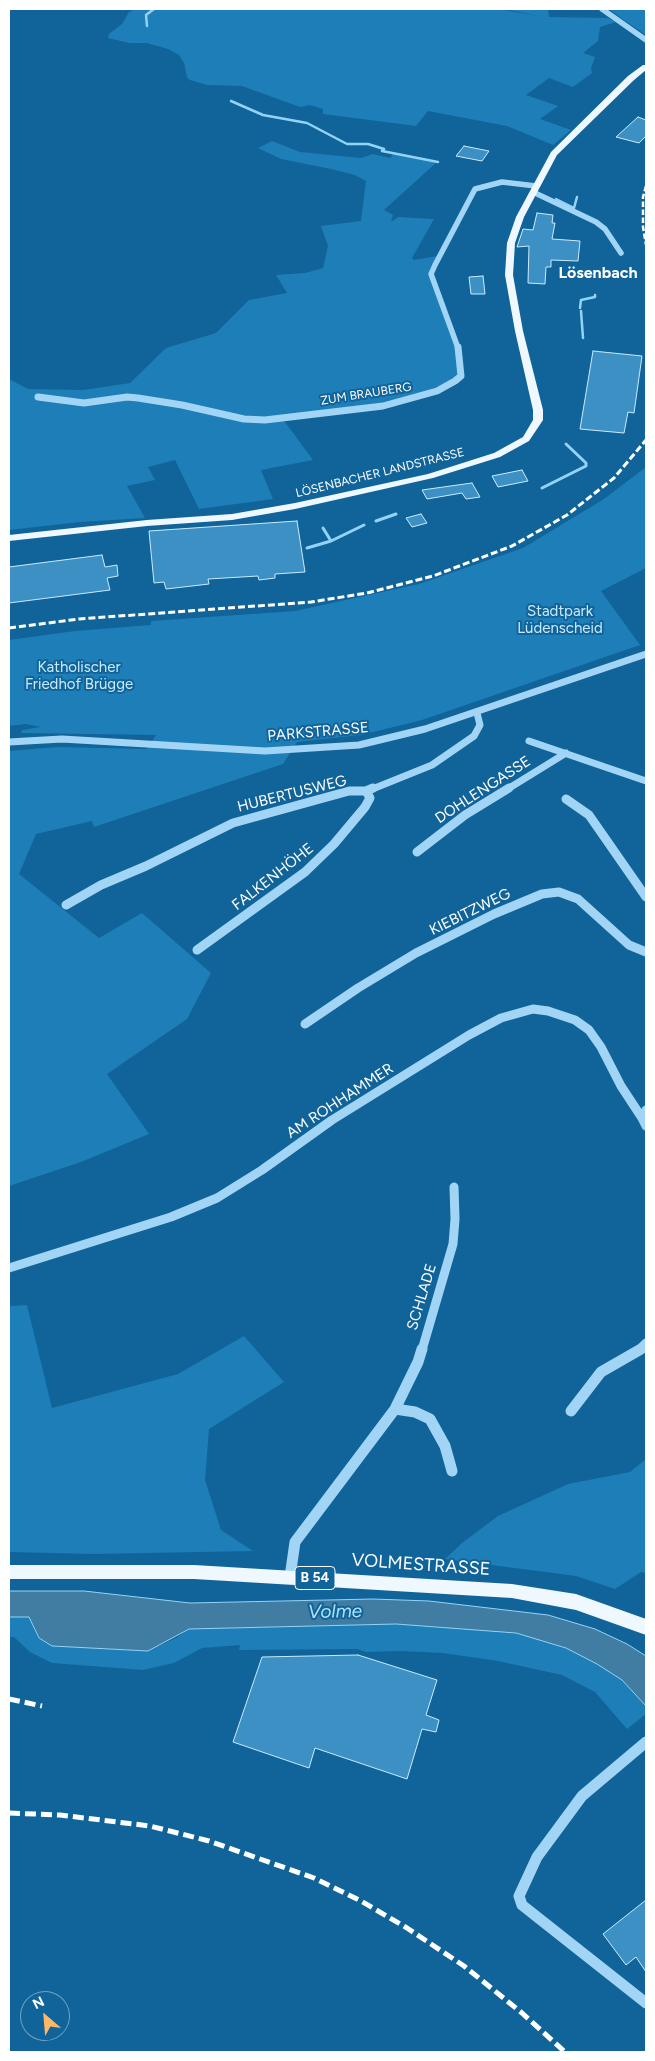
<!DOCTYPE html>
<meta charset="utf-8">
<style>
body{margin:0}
#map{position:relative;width:655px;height:2061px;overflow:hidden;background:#10649a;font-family:Figtree,sans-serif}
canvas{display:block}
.frame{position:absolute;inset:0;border:10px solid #fff;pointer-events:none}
.north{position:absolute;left:20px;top:1991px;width:50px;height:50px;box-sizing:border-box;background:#10649a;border:1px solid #70a2c2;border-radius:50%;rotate:333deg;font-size:14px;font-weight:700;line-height:20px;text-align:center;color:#fff}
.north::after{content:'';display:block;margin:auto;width:18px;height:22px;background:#ffb865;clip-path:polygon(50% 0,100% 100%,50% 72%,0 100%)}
</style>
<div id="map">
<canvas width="655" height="2061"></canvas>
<div class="frame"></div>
<div class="north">N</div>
</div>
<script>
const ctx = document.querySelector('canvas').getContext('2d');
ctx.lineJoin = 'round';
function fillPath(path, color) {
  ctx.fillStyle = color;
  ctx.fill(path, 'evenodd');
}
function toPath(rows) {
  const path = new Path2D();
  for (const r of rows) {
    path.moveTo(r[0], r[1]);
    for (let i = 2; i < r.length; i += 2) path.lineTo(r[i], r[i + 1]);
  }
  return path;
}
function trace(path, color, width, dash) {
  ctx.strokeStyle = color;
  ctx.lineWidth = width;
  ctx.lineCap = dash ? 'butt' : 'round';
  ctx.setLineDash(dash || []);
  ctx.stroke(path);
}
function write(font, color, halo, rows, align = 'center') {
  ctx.font = font + ' Figtree,sans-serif';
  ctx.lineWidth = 4;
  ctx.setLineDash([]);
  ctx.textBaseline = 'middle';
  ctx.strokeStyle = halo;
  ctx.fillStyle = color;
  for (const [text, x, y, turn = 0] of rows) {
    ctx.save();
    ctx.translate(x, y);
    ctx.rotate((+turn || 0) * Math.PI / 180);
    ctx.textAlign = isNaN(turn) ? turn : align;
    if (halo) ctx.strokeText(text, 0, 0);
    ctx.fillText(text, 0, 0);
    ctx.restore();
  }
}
fillPath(toPath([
 [136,9,498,9,544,17,504,9,548,9,549,17,608,18,616,22,600,27,598,41,583,53,595,57,591,68,592,73,573,87,549,78,526,95,558,106,540,119,571,130,553,145,507,126,428,111,416,126,323,114,323,109,310,105,300,107,242,86,207,85,190,80,187,77,184,63,179,55,168,49,147,43,129,43,108,38,109,34,122,24,129,12],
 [609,9,646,9,646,35,621,18],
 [272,141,300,152,361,158,373,154,390,158,394,153,437,162,384,210,393,215,391,222,398,217,434,219,412,258,414,260,438,256,428,274,448,326,455,348,458,375,453,380,411,398,282,418,313,460,261,470,273,499,199,509,175,460,148,467,155,480,127,486,145,518,80,522,9,530,9,379,28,389,83,390,130,383,166,348,216,333,249,300,287,293,276,275,305,273,323,268,328,246,321,226,361,221,366,181,355,175,331,169,281,159,258,148],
 [646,467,646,568,601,591,640,645,422,720,361,735,297,742,283,764,94,827,92,821,36,834,19,874,99,938,142,913,211,973,187,1019,107,1074,149,1134,81,1162,9,1186,9,751,57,747,147,749,156,735,21,733,22,730,41,727,26,724,9,726,9,640,75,631,151,625,151,621,295,611,419,584,523,548,604,499],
 [27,1305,52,1408,178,1374,244,1336,284,1382,209,1429,205,1480,221,1530,253,1551,93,1554,9,1552,9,1306],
 [646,1459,646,1573,641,1572,615,1589,576,1576,445,1559,462,1543,498,1516,568,1484,630,1472],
 [9,1617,29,1617,38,1638,52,1646,148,1651,176,1638,189,1629,396,1624,516,1633,566,1648,597,1664,622,1680,631,1690,646,1706,646,1714,627,1729,595,1692,562,1675,498,1661,443,1653,401,1651,366,1652,357,1649,239,1650,240,1645,202,1648,174,1663,143,1670,52,1663,30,1652,14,1637,9,1637]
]), '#1e7eb7');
const water = toPath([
 [9,1591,84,1591,190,1603,373,1599,429,1601,548,1615,595,1629,627,1644,646,1656,646,1706,622,1680,597,1664,566,1648,516,1633,396,1624,189,1629,148,1651,52,1646,39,1638,29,1617,9,1617,9,1591]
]);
fillPath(water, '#417da3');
trace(water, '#94d3f8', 1);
trace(toPath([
 [147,26,146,15,154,9],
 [231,101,263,115,307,123,347,144,368,144,384,149,382,151,438,162],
 [556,199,574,208,577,197],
 [580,308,581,300,595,297,595,295],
 [581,311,583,338]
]), '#94d3f8', 2.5);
trace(toPath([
 [542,488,586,466,586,463,566,444],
 [376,521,396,514],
 [323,528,331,541],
 [307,548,331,541,364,525]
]), '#94d3f8', 3);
const building = toPath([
 [638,117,646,120,646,136,639,143,616,137,638,117],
 [464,146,489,151,482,161,456,156,464,146],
 [537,213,553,215,552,223,555,223,552,239,580,241,578,261,551,260,551,267,546,267,545,284,528,283,529,246,517,247,523,229,533,230,537,213],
 [483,276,485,294,471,294,469,277,483,276],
 [593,351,642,356,634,413,628,412,624,433,580,429,593,351],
 [522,470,528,481,498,487,492,476,522,470],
 [472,483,480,497,466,499,462,493,427,499,422,490,472,483],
 [421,514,427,523,412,527,406,518,421,514],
 [297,521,305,572,275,574,275,578,259,580,258,576,208,579,209,584,166,589,164,582,154,583,149,531,297,521],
 [102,555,105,567,117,565,118,576,107,578,110,590,9,603,9,567,102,555],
 [358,1655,437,1680,426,1715,439,1720,436,1732,422,1729,407,1779,315,1748,309,1768,233,1742,262,1657,358,1655],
 [646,1900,646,1972,636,1957,626,1965,603,1934,646,1900]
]);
fillPath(building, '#3d90c3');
trace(building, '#caebfe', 1);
trace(toPath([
 [602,9,646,40],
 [533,192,596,222,605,229,621,253],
 [458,348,431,274,435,265,475,189,502,182,536,186]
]), '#a2d5f5', 5.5);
trace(toPath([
 [38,397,84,403,127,397,138,398,182,405,244,419,265,420,383,406,437,391,455,381,461,376,458,347],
 [529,741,646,781],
 [9,742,62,739,265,751,359,745,425,729,646,654],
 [370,790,432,765,474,736,480,725,477,713],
 [506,790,566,753]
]), '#a2d5f5', 7);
trace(toPath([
 [566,799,589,815,646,897],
 [417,852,465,815,509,788],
 [66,905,101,885,146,866,233,823,349,791,366,791,373,788],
 [197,950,305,872,334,844,365,807,370,798,366,791],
 [305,1024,358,988,416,953,494,914,542,894,559,892,578,899,629,945,646,952],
 [646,1110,642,1118,646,1126],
 [9,1268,171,1217,217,1198,262,1170,332,1120,469,1035,501,1018,533,1009,548,1011,575,1020,589,1030,601,1047,621,1086,642,1118],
 [422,1350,453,1244,455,1219,454,1187],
 [639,1350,646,1343]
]), '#a2d5f5', 9);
trace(toPath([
 [395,1409,415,1412,430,1419,445,1446,452,1471],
 [571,1411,601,1372,641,1349],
 [290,1577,295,1542,395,1409,418,1362,422,1349],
 [646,1742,582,1796,537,1857,519,1896,522,1905,646,2003]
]), '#a2d5f5', 11);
fillPath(toPath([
 [643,65,646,65,646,70,634,80,557,155,524,217,515,243,513,275,523,331,543,410,543,420,529,441,500,457,433,478,295,509,232,520,147,526,9,541,9,535,147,520,232,514,295,503,428,474,494,453,523,437,533,420,533,410,515,331,505,275,507,243,516,217,551,152,628,76,643,65],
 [9,1565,194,1565,512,1584,576,1594,646,1619,646,1635,576,1610,512,1598,194,1579,9,1579,9,1565]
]), '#eff8ff');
trace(toPath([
 [646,186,643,197,643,227,646,245]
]), '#fff', 2.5, [5.5, 2.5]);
trace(toPath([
 [9,628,79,619,311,602,367,593,433,576,512,546,567,515,614,478,646,440]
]), '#fff', 3, [7, 3]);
trace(toPath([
 [9,1699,42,1706],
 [9,1813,60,1815,150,1826,209,1841,314,1878,361,1901,407,1928,464,1966,522,2013,565,2052]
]), '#fff', 5, [11, 5]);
write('12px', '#fff', '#10649a', [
 ["ZUM BRAUBERG",366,394,-9],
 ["LÖSENBACHER LANDSTRASSE",380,473,-14]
]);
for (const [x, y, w] of [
 [315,1578,40]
]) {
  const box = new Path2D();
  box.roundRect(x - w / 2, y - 11.5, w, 23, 4);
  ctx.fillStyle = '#10649a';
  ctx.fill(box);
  trace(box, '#fff', 1);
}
write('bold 14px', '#fff', null, [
 ["B 54",315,1578]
]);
write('15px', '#caebfe', '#10649a', [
 ["Stadtpark",560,612],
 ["Lüdenscheid",560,629],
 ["Katholischer",79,668],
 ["Friedhof Brügge",79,685]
]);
write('15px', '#fff', '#10649a', [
 ["PARKSTRASSE",318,732,-5],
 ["DOHLENGASSE",483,790,-33],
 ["HUBERTUSWEG",292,794,-14],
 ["FALKENHÖHE",273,877,-38],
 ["KIEBITZWEG",470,912,-26],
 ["AM ROHHAMMER",340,1101,-33],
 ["SCHLADE",422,1297,-73]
]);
write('bold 16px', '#fff', '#10649a', [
 ["Lösenbach",598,273]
]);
write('18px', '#fff', '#10649a', [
 ["VOLMESTRASSE",421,1565,4]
]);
write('italic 19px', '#b2e1fb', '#10649a', [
 ["Volme",335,1612,-1]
]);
</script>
